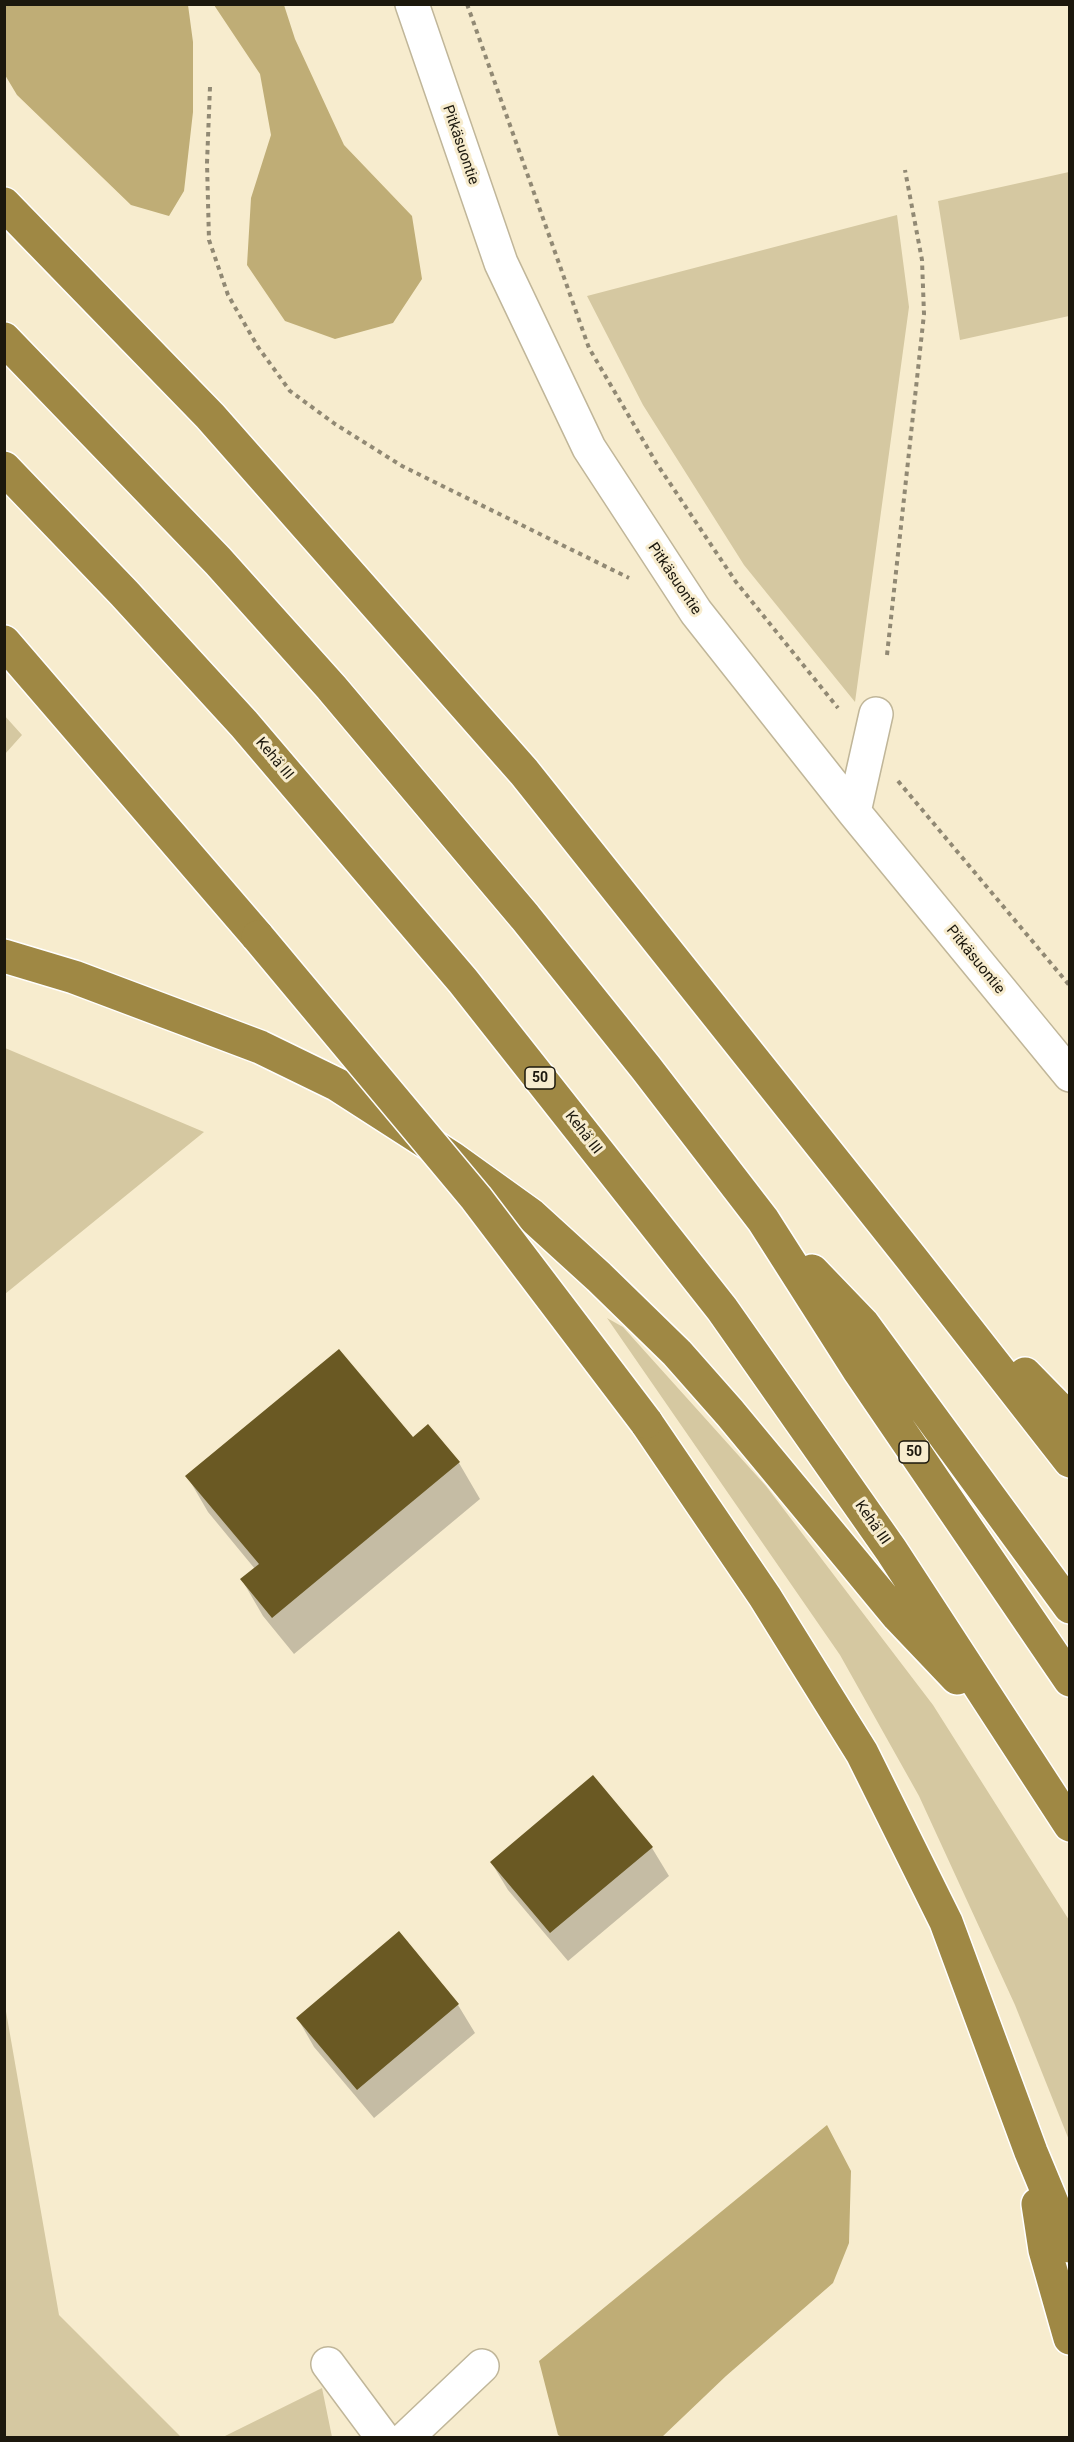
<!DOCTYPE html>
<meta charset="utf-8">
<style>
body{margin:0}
#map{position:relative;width:1074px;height:2442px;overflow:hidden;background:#f7ecce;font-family:Roboto,sans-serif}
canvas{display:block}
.frame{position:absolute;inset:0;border:6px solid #1c180d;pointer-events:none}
</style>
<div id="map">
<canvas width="1074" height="2442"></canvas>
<div class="frame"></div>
</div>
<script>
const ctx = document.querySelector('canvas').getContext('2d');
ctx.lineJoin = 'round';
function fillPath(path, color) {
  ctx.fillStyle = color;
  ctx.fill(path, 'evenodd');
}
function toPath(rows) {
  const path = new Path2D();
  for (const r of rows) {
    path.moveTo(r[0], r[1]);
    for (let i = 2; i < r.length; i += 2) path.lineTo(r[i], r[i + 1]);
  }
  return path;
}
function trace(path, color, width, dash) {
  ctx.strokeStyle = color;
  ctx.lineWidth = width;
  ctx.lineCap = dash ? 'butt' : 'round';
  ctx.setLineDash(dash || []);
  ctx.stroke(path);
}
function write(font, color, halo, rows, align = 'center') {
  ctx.font = font + ' Roboto,sans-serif';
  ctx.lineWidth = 6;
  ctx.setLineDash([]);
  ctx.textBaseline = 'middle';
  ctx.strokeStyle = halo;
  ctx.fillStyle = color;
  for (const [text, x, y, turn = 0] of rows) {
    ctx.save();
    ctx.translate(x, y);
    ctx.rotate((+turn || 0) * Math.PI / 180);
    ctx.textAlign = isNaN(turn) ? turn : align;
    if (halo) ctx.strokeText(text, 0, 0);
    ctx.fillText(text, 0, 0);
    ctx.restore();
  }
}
fillPath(toPath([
 [1069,172,1069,316,960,340,938,201],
 [897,215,909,307,855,702,744,565,643,405,587,296],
 [4,715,22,735,5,754,4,754],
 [5,1048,204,1132,5,1294,5,1047],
 [607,1318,623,1327,766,1486,933,1705,1069,1920,1069,2140,1015,2005,919,1796,840,1655],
 [4,2000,59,2315,181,2437,5,2437],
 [322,2388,332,2437,223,2437]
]), '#d5c8a1');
fillPath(toPath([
 [5,4,188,5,193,42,193,112,184,191,169,216,131,205,17,95,5,75],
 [214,5,284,5,295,39,344,145,412,216,422,279,393,323,335,339,285,321,247,265,251,198,271,135,260,74],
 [827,2125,851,2171,849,2243,833,2283,726,2376,662,2437,564,2438,558,2435,539,2361]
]), '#bfad76');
fillPath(toPath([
 [428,1426,459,1463,480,1499,294,1654,263,1616,242,1580,255,1569,208,1512,187,1476,412,1439],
 [593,1777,652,1848,669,1876,568,1961,508,1890,491,1862],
 [399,1934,458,2005,475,2033,374,2118,314,2047,298,2019]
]), '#0003');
fillPath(toPath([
 [339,1349,413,1437,428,1424,460,1462,272,1618,240,1579,259,1564,185,1476],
 [593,1775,653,1847,550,1933,490,1862],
 [399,1931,459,2004,357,2090,296,2018]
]), '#6a5923');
const minor = toPath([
 [412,4,501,263,589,448,696,612,854,812,1070,1075],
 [854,812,876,714],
 [328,2364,383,2438],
 [406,2438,482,2366]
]);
const highway = toPath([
 [4,204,210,416,524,772,912,1259,1070,1461],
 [4,339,218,561,331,687,525,917,646,1068,763,1220,858,1369,1070,1680],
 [4,468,124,593,244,724,463,981,722,1309,891,1550,1070,1825],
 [4,642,258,937],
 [4,956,74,977,183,1018,260,1047,338,1085,453,1159,531,1215,599,1277,677,1353,730,1413,898,1616,957,1678],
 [812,1271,863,1324,1070,1607],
 [1025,1374,1070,1420],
 [646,1422,765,1597,862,1753,946,1922,1031,2152,1070,2246],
 [1038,2204,1045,2250,1070,2338]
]);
trace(minor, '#c0b699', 36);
trace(highway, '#fff', 36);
trace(toPath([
 [467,4,589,348,657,464,736,582,838,708],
 [210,87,207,163,209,240,228,295,258,347,290,391,335,424,402,466,629,578],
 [887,655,924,314,922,260,905,170],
 [898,781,1070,986]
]), '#918974', 4, [4.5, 4.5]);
trace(minor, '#fff', 33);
trace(highway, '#9f8844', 33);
const highwayBridge = toPath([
 [258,937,476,1198,646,1422]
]);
trace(highwayBridge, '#fff', 36, []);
trace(highwayBridge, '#9f8844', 33);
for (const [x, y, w] of [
 [540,1078,30],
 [914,1452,30]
]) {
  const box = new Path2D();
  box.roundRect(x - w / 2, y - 11, w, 22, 4.5);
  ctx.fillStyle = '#f7ecce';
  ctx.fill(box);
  trace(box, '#1c180d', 1.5);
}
write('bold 14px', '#1c180d', null, [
 ["50",540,1078],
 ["50",914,1452]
]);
write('15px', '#1c180d', '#f7ecce', [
 ["Pitkäsuontie",460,145,71],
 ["Pitkäsuontie",674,579,56],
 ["Kehä III",274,759,50],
 ["Pitkäsuontie",975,960,51],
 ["Kehä III",583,1133,52],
 ["Kehä III",872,1523,55]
]);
</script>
